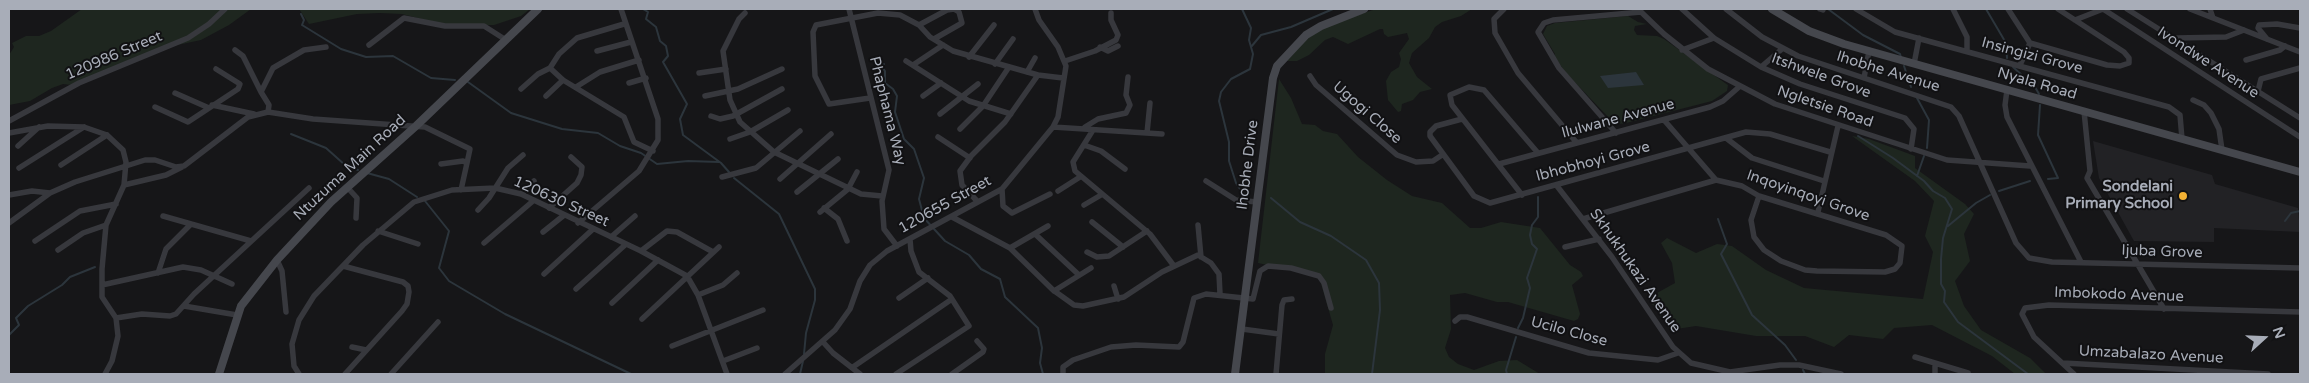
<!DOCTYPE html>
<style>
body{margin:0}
#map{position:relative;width:2309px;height:383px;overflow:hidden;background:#161618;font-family:"Varela Round",sans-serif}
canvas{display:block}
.frame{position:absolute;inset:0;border:10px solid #a8adb8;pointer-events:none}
.north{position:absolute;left:2239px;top:313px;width:50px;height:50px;-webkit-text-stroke:4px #111113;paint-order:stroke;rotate:70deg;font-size:14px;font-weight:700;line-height:20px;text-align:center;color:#a8adb8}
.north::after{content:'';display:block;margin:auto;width:18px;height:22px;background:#a8adb8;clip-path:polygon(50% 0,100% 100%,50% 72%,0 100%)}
</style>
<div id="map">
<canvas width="2309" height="383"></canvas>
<div class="frame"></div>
<div class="north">N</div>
</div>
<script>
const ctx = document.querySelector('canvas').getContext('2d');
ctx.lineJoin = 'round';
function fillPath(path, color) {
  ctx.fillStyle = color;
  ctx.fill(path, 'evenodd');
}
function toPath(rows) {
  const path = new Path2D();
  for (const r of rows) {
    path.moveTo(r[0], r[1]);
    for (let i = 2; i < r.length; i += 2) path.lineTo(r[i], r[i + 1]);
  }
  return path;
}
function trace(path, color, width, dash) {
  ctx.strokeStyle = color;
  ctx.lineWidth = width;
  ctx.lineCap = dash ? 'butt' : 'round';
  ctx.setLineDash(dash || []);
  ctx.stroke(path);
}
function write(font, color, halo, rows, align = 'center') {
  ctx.font = font + ' "Varela Round",sans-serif';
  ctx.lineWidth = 4;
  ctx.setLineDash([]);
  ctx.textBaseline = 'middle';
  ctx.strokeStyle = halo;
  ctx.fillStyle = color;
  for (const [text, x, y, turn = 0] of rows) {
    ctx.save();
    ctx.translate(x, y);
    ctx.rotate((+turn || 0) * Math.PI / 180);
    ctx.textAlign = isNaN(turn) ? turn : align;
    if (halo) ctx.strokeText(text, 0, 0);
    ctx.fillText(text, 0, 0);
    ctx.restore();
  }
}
fillPath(toPath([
 [2093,141,2212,175,2215,184,2298,208,2300,232,2214,228,2214,242,2134,241,2099,178]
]), '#222225');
fillPath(toPath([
 [82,9,251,9,229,25,201,40,159,49,72,85,63,84,52,88,30,101,9,105,9,55,14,47,12,43,26,36,39,36,51,31],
 [299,9,530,9,521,16,494,25,445,25,402,14,380,13,357,14,309,24],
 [1376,9,1472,9,1461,16,1442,22,1435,27,1429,38,1412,53,1409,63,1417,77,1432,89,1420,92,1413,100,1402,104,1401,111,1398,112,1388,100,1386,81,1391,72,1399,67,1401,59,1399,53,1409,39,1407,33,1388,37,1384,34,1383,29,1380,29,1348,44,1333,37,1325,40,1309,55,1297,61,1287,61,1306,40,1318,31,1340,21],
 [1628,16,1638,22,1647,24,1635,26,1634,30,1637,35,1657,36,1664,39,1725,83,1728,85,1727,91,1712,101,1626,123,1619,124,1611,120,1566,73,1554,56,1555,54,1543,34,1547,26,1555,23],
 [1279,79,1291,98,1302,124,1315,125,1323,131,1337,134,1358,157,1387,180,1412,196,1442,203,1470,228,1481,228,1501,222,1540,228,1570,265,1581,272,1583,276,1572,285,1580,314,1578,319,1574,321,1508,302,1497,302,1465,293,1450,295,1451,329,1445,348,1449,357,1458,364,1474,370,1499,361,1517,360,1540,374,1325,374,1325,354,1333,325,1320,280,1309,274,1258,263],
 [1852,136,1869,139,1915,156,1915,168,1965,204,1974,214,1964,234,1970,261,1955,281,1964,306,1981,330,2030,358,2046,374,2015,374,1992,356,1932,325,1894,328,1883,339,1849,335,1834,347,1805,336,1756,336,1696,326,1670,330,1648,298,1675,283,1672,263,1661,243,1667,238,1696,253,1717,244,1732,246,1766,270,1804,288,1923,299,1933,252,1925,236,1934,201,1915,181]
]), '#1e261f');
fillPath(toPath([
 [1636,72,1644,85,1608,88,1600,76]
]), '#2c353c');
trace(toPath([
 [643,9,648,12,646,19,656,27,660,41,666,46,668,56,663,62,687,104,680,119,683,135,721,163,729,172],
 [1242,9,1251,28,1249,40,1253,54,1250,69,1231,79,1221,92,1219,101,1229,142,1229,161,1236,183,1242,192],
 [1828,9,1863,35,1900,54,1901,57],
 [1986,9,2006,43,2007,58],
 [301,14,304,20,302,25,341,49,366,57,393,56,431,78,455,80],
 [1251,47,1261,35,1291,27,1333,9],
 [884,64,882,67,885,71,885,83,893,89,897,96,895,112,904,139,914,149,924,178,919,199,924,218,945,241,969,255,981,269,1000,279,1005,297,1038,328,1042,348,1040,363,1043,374],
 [1904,66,1911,87],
 [2013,67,2035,87,2039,94],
 [468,82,511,113,562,129,598,133,620,146,641,153,657,164,688,161,719,162],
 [1917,98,1929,120,1927,148],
 [2040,105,2038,135,2058,178,2048,179],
 [291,134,326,148,345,165,358,170],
 [1858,136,1893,158,1924,181,1933,191,1945,198,1952,209,1943,238,1941,259,1941,284,1945,291,1944,302,1958,322,2028,374],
 [367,173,389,179,417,197],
 [1917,176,1924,156],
 [734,178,779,214,815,289,815,300,806,333,804,354],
 [1999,191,2030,181],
 [1271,198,1300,222,1331,236,1366,260,1379,283,1380,310,1372,374],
 [425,201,449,231,439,268,449,281,505,314,631,374],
 [1718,219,1727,244,1721,254,1752,315,1785,345,1796,360],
 [2285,221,2291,213,2300,211],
 [1948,226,1976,203,1990,195],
 [1518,328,1523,318,1530,288,1527,278,1537,249,1532,244,1530,235,1532,225,1538,217,1538,197],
 [9,335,19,325,16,318,28,306,62,285,70,277,95,267],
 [1803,370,1805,374],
 [800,374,803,361],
 [1507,374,1506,370,1516,337]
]), '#2c353c', 2);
trace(toPath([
 [849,9,889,170,882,201,884,229,897,246],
 [1504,9,1494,19,1495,33,1518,73,1577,143],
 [1638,9,1664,34,1708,69,1775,104,1947,160,2030,166],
 [1682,9,1714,38,1761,67,1800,84,1905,118,1914,129,1911,149],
 [1726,9,1762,37,1798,56,1951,107,1959,116,2016,243,2029,258,2052,262,2300,268],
 [1820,9,1823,10],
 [1856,9,1895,32,2169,107,2180,115,2182,139],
 [1953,9,1967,37,1967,51],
 [2008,9,2030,43,2020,65],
 [2103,9,2300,137],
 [2127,9,2300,118],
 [2190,9,2300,52],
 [2210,9,2213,18],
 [745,13,739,19,723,51,730,100,740,122,774,152,861,194,882,196],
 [2075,20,2103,9],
 [624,24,577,38,559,54,550,68,563,80,624,117,634,142,653,151],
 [919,25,947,10,954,9,959,12,962,23,934,39],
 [2177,38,2226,37,2244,30],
 [2267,39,2258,28,2259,25,2277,24,2300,28],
 [2030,43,2107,65,2120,66,2129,63,2129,58,2124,52,2058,9],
 [369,45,404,18,445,26,484,26,506,40],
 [1100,47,1108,51,1118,46],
 [235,50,243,56,261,92],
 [1682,50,1714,38],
 [597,51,631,42],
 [969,57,994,25],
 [2246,60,2280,50,2285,46],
 [906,61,969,101,1011,114],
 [1065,61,1095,51,1116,40,1118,35,1111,20,1111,13],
 [995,64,1013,39],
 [1914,64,1919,38],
 [913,65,943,45],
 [1761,67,1782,49],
 [1027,72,1035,58],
 [699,73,726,69],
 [1310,76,1316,85,1397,155,1416,162,1433,161,1442,155],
 [1864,78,1869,51],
 [629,83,646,78],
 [576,87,600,72,639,60],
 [521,89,538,74,550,68],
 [2007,90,2005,105,2007,117,2081,262],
 [2258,91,2261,79,2300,68],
 [175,93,209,108],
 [546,96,563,80],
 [705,96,738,89,782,69],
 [923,96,941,83],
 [870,98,829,104,815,76,813,32,816,25,878,13,900,15,919,25,930,37,953,51,1038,75,1063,78],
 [2193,100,2204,105,2211,113,2219,129,2222,150],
 [212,105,254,114],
 [155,107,188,122,238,89,240,84,216,69],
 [2084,111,2090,171,2087,178,2164,309],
 [268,112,269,105,261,92,273,68,304,50,326,47],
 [940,114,978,84],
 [711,116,720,119,733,116,782,89],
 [1462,119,1436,126,1430,132,1430,136,1474,196,1490,203,1746,132,1770,134,1830,152],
 [1664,120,1716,180,1742,186,1759,196],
 [9,121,79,83,188,38,209,24,225,9],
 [1053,127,1162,134],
 [1085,127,1098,119,1126,113,1130,105,1126,95,1128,77],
 [960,129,983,106,1009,67],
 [1093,130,1073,162,1075,171,1150,234,1174,266],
 [9,133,48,126,84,127,107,135,123,150,126,162,124,185,106,225,102,269,102,297,116,318,118,336,112,361,105,374],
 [1147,133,1150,103],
 [1616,133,1559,68,1538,32,1544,23,1553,20,1641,12],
 [938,137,970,158],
 [1726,138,1752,158,1824,181],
 [730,139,750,132,788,110],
 [1084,145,1101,151,1125,169],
 [18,146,39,127],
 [441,164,463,161,467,163,461,190],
 [1499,164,1710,107,1723,101,1739,87],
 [61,165,107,135],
 [19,168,84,127],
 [722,177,756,168,800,131],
 [780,179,831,134],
 [1206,181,1236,200,1257,202],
 [124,185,166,175,182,167],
 [1557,186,1612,257,1673,347,1691,363,1730,372,1780,365,1799,365,1841,374],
 [347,187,357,198,356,218],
 [1002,189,1003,206,1012,213,1050,194],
 [1058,191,1080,177],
 [797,192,838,159],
 [521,194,534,181],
 [9,195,32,191,50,193],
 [1522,195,1452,105,1450,95,1469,87,1484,90,1538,153],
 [1759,196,1886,235,1902,246,1900,263,1895,269,1885,272,1817,271,1805,270,1781,261,1764,250,1754,237,1751,220,1759,196],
 [978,202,962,185,960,171,971,156,1005,122,1038,75],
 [1084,205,1101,195],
 [549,208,577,183,581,175,582,167,571,157],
 [824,208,838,219,847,241],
 [478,210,489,198,508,168,523,155],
 [820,212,848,189,857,172],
 [1818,212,1838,126],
 [163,216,251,241],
 [952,217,1010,248,1048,226],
 [1583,219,1716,180],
 [1092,222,1123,247],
 [9,223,50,193,75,182,145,160,155,160,176,167,184,166,248,117,268,112,313,119,425,127,470,149,467,163],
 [578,223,639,171,658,140,658,119,621,9],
 [1198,225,1201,257],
 [378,231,418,244],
 [543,232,563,216],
 [1035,234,1079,275],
 [611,237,635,216],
 [35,241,80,211,116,204],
 [484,243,533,201],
 [1565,247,1599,239],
 [1010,248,1053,290,1074,305,1083,306,1124,297,1162,272,1198,255,1211,263,1219,274,1220,294],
 [58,250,83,233,106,225],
 [641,251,667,231,677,232,713,252],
 [1087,252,1097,257,1109,256,1147,231],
 [277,260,282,271,286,312],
 [343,266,403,282,408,286,409,292,407,304,402,311,345,374],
 [158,273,166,249,191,224],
 [544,274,592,230],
 [102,285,183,267,201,270,232,284],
 [1114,286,1118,299],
 [576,289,625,245],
 [1054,291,1091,268],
 [698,295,723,285,737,273],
 [899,298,928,278],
 [612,303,658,260],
 [184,306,237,315],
 [116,318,142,314,170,316,176,314,194,294,309,188],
 [642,319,719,247],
 [1455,321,1460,317,1467,317,1589,353,1658,360,1678,353],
 [1242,329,1279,334],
 [823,342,833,353,860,374],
 [672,346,763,310],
 [352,347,366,350],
 [1915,357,1968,373],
 [723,361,757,348],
 [2063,363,2268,374],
 [1935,364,1935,374],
 [853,367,952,299],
 [299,374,294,366,292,344,299,320,314,296,363,245,414,202,452,190,495,188,521,194,641,251,687,276,698,295,727,374],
 [391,374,438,322],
 [785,374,835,330,850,309,860,281,870,265,887,251,1002,189,1053,127,1058,117,1066,66,1058,47,1039,20,1035,9],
 [896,374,969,326,950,296,919,272,911,251,910,239],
 [952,374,983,352,984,349,977,341],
 [1063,374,1063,367,1073,360,1111,347,1136,345,1179,347,1183,342,1194,298,1206,294,1253,299,1260,271,1268,266,1291,268,1319,276,1324,283,1331,308],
 [1276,374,1282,305,1284,300,1292,299],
 [2074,374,2034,337,2022,314,2025,308,2049,305,2300,312]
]), '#37383d', 5.5);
trace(toPath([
 [1772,9,1809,31,1844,44,2300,172],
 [219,374,241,306,277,260,331,202,416,126,538,9],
 [1235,374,1273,78,1277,66,1306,35,1321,26,1364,9]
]), '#45474d', 8);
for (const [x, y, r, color] of [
 [2183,196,5,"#f2b134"]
]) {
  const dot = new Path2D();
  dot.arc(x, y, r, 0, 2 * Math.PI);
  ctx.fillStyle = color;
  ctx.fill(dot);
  trace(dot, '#111113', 2);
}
write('15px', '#a8adb8', '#111113', [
 ["120986 Street",114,56,-23],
 ["Insingizi Grove",2032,56,15],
 ["Ivondwe Avenue",2208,63,33],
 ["Ihobhe Avenue",1888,72,17],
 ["Itshwele Grove",1821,76,20],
 ["Nyala Road",2037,84,16],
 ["Ngletsie Road",1825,107,19],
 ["Phaphama Way",887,111,76],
 ["Ugogi Close",1367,113,41],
 ["Ilulwane Avenue",1618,119,-15],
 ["Ibhobhoyi Grove",1593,162,-15],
 ["Ihobhe Drive",1248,165,-83],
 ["Ntuzuma Main Road",350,168,-43],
 ["Inqoyinqoyi Grove",1808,196,19],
 ["120630 Street",561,202,24],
 ["120655 Street",945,205,-29],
 ["Ijuba Grove",2162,252,2],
 ["Skhukhukazi Avenue",1635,271,55],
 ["Imbokodo Avenue",2119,295,2],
 ["Ucilo Close",1569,332,15],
 ["Umzabalazo Avenue",2151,355,3]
]);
write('bold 15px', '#a8adb8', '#111113', [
 ["Sondelani",2173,187],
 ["Primary School",2173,204]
], 'right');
</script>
